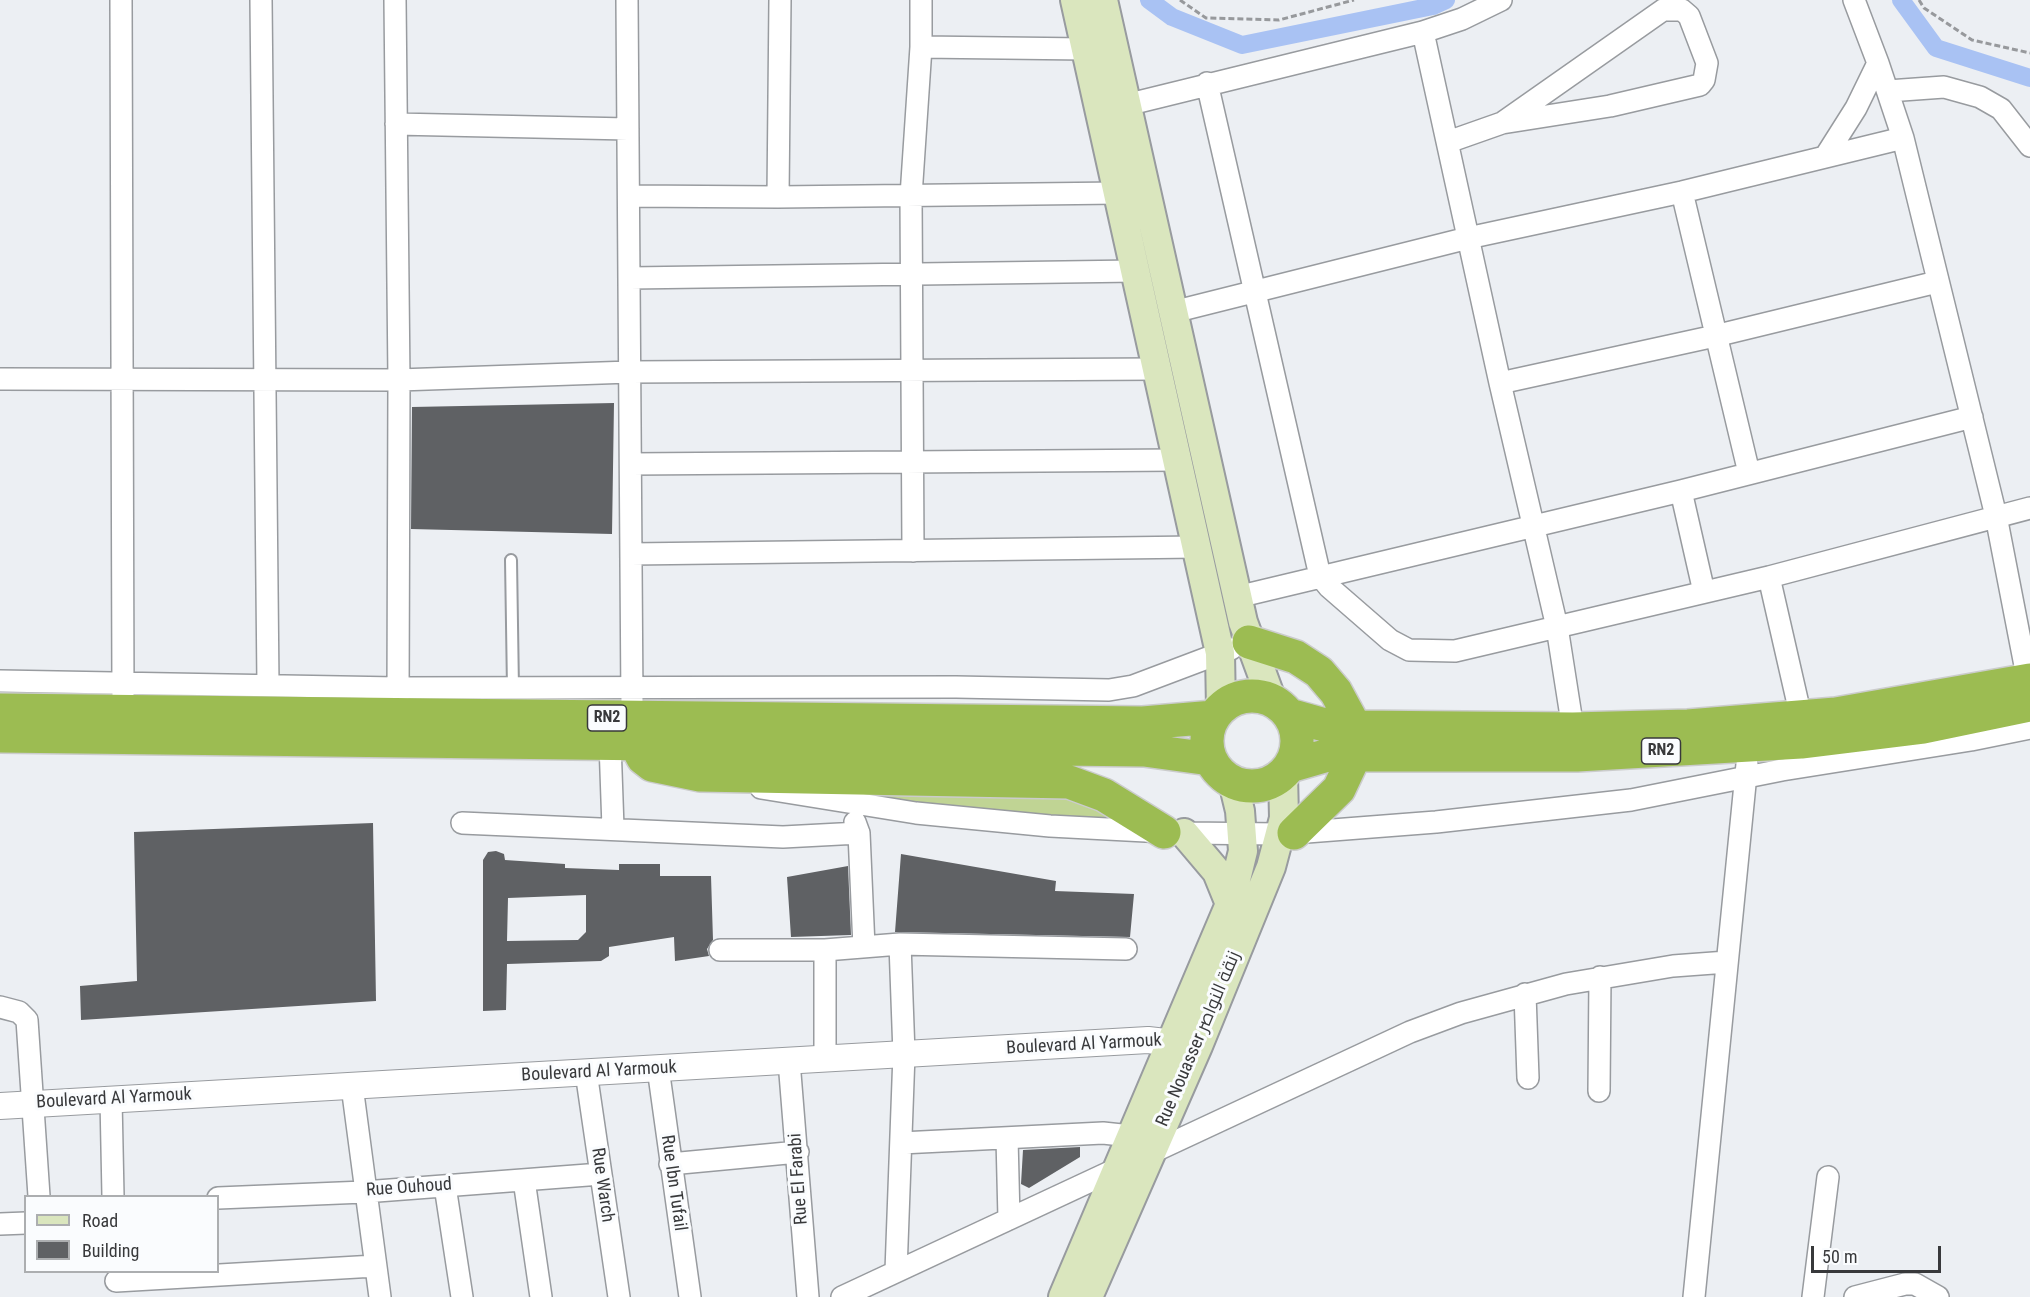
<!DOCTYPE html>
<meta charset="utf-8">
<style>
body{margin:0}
#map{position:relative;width:2030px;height:1297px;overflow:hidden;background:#eceff3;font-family:"Roboto Condensed",sans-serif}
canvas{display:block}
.legend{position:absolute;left:24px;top:1195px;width:195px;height:78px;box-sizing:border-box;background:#fafcfe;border:2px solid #acaeb0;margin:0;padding:8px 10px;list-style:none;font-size:18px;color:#38393b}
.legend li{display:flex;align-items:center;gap:12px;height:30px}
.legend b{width:30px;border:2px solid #acaeb0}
.scale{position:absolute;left:1811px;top:1246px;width:130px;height:27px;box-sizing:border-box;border:3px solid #38393b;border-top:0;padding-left:8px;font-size:18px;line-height:21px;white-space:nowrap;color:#38393b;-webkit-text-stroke:4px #fafcfe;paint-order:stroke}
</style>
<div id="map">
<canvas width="2030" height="1297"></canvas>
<ul class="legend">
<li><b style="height:8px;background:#dae6be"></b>Road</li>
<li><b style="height:16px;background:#5f6164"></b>Building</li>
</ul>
<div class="scale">50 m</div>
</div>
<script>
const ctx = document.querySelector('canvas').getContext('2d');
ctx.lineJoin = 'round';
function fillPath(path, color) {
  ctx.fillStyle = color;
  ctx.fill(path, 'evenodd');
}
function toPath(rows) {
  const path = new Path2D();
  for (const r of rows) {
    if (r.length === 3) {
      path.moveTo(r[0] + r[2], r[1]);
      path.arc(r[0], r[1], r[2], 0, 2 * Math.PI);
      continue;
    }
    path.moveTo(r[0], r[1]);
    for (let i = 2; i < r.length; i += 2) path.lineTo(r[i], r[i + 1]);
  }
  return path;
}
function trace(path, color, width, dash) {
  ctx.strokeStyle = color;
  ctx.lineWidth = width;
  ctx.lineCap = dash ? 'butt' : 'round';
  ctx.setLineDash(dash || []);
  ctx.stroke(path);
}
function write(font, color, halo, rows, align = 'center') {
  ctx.font = font + ' "Roboto Condensed",Cairo,sans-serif';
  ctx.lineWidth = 6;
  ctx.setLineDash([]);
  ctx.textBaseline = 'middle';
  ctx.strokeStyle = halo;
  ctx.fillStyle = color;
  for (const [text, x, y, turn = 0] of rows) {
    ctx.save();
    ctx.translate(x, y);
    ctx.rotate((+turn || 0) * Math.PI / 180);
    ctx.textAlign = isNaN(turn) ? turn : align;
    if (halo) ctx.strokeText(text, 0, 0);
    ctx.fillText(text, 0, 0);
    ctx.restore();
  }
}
fillPath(toPath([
 [847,794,1090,796,1114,822,1002,811]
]), '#c0d494');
trace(toPath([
 [1149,0,1172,17,1242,45,1433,6,1446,0],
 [1901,0,1936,48,2030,78]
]), '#a9c2f3', 18);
fillPath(toPath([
 [614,403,612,534,411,529,412,407],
 [373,823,376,1001,81,1020,80,986,137,981,134,832],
 [496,851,504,854,505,860,565,864,565,868,619,870,619,864,660,864,660,876,711,876,713,940,707,949,709,956,675,961,674,937,609,947,609,956,601,961,507,964,506,1010,483,1011,483,860,488,852],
 [586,895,586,932,578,940,507,941,508,898],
 [901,854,1056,881,1055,891,1134,894,1130,937,895,932],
 [848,866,851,935,791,937,787,877],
 [1080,1147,1080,1157,1029,1188,1021,1184,1023,1150]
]), '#5f6164');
const service = toPath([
 [511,560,513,689]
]);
const minor = toPath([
 [121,0,123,695],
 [261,0,268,684],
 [395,0,399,380,398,701],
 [627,0,632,702],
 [1854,0,1878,63,1903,138,1996,516,2028,681],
 [1423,32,1500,383,1557,627,1573,729],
 [921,47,1086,49],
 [1207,83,1320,576,1329,587,1390,640,1409,650,1455,651,1769,577,2030,508],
 [1888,91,1944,87,1980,97,2001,109,2030,146],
 [1126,105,1423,32,1462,19,1501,0],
 [396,124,628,129],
 [1448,142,1502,123,1663,10,1682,10,1689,16,1707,63,1704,80,1700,85,1610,106,1502,123],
 [1825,157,1856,108,1878,63],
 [1682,192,1749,473],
 [629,196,778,197,1119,193],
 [778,197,780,0],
 [630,278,1136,271],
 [1173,312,1468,238,1682,192,1903,138],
 [0,379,399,380,630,372,1158,369],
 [1500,383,1715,336,1937,282],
 [631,464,1178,460],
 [1681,491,1704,592],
 [913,551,911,196,921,47,921,0],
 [631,554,1197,547],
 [1769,577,1801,717],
 [1237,597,1681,491,1972,417],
 [0,681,397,688,956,687,1109,690,1133,686,1231,649],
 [610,743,613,828],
 [761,788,916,813,1050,826,1184,833,1281,834,1436,822,1631,800,1782,770,1971,740,2030,728],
 [855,822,859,833,864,947],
 [462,823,783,837,859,833],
 [720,950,825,950,900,944,1126,949],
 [1525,994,1528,1078],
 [0,1007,19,1012,27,1020,39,1196],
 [825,1059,825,950],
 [789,1061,808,1297],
 [658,1068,690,1297],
 [586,1072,619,1297],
 [352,1086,380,1297],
 [1599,1091,1600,977],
 [111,1099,113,1196],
 [1007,1138,1009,1219],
 [901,1143,1103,1133,1131,1136,1143,1142],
 [670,1164,798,1152],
 [524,1180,541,1297],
 [445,1186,462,1297],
 [218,1198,364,1192,601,1174],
 [0,1224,26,1223],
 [896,1271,904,1054,900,944],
 [116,1281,375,1266],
 [842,1297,1410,1032,1461,1013,1566,984,1673,966,1727,962],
 [1694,1297,1747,764],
 [1813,1297,1828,1177],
 [1855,1297,1905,1284,1915,1284,1938,1297]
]);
const tertiary = toPath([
 [0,1106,1148,1040,1192,1045]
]);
const secondary = toPath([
 [1075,0,1220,653,1221,709],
 [1103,0,1243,622,1272,701],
 [1184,833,1217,872,1230,904],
 [1063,1297,1230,904,1243,851,1240,811,1233,782],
 [1088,1297,1198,1046,1271,867,1284,818,1283,774]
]);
const trunk = toPath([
 [1249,642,1296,657,1319,672,1336,692,1355,727],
 [1252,741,45],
 [0,710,1143,723,1214,717],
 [1289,715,1321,724,1355,727,1573,729,1688,726,1836,714,2030,680],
 [0,736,1144,750,1210,759],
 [635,743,643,758,652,765,700,775,1069,782,1104,795,1164,832],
 [1290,766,1328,755,1577,755,1801,742,1923,727,2030,705],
 [1294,833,1339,789,1355,755]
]);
trace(service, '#989b9f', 14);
trace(minor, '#989b9f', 24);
trace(tertiary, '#989b9f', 28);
trace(secondary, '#989b9f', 32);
trace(trunk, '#cbcccc', 36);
trace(toPath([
 [1180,0,1206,18,1279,20,1354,0],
 [1919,0,1924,8,1972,40,2030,53]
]), '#97999c', 3, [6, 3]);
trace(service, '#fff', 10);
trace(minor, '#fff', 21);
trace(tertiary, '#fff', 26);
trace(secondary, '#dae6be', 28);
trace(trunk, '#9cbc52', 33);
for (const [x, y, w] of [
 [607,718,39],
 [1661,751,39]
]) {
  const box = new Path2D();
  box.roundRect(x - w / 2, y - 13, w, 26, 4.5);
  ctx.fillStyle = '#fafcfe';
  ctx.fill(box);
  trace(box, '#38393b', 1.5);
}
write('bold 16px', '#38393b', null, [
 ["RN2",607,718],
 ["RN2",1661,751]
]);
write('18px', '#38393b', '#fafcfe', [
 ["Rue Nouasser زنقة النواصر",1199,1039,-67],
 ["Boulevard Al Yarmouk",1084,1045,-3],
 ["Boulevard Al Yarmouk",599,1072,-3],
 ["Boulevard Al Yarmouk",114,1099,-3],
 ["Rue El Farabi",799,1179,-94],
 ["Rue Ibn Tufail",673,1183,82],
 ["Rue Warch",602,1185,82],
 ["Rue Ouhoud",409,1188,-4]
]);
</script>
